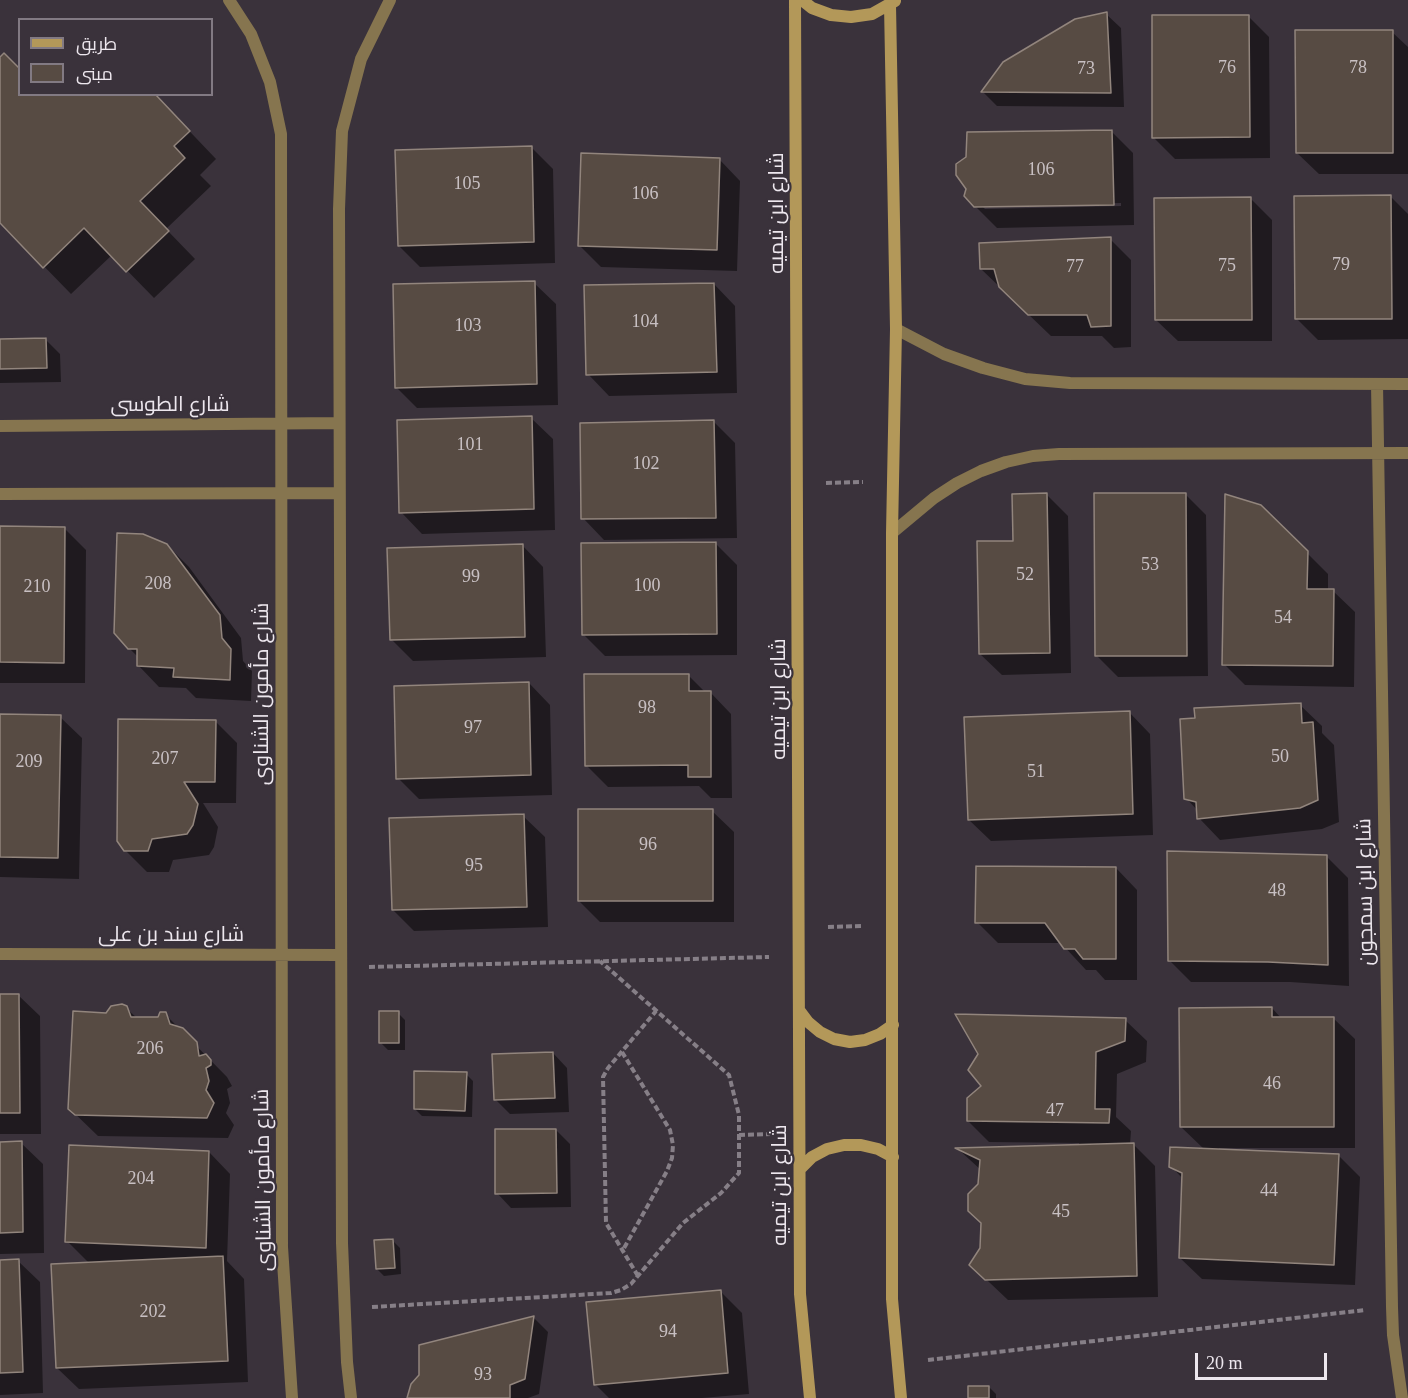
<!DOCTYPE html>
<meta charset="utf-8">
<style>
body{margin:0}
#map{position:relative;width:1408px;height:1398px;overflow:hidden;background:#3a323b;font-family:"Times New Roman",Cairo,serif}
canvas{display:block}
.legend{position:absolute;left:18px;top:18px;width:195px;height:78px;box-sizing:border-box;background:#3a323b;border:2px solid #827a83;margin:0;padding:8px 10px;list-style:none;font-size:18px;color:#ede7ee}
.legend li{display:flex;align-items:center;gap:12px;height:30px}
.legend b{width:30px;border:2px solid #827a83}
.scale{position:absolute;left:1195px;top:1353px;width:132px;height:27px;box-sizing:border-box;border:3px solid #ede7ee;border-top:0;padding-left:8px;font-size:18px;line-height:21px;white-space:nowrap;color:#ede7ee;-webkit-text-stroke:4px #3a323b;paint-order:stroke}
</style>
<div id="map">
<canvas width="1408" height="1398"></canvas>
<ul class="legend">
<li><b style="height:8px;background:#b39859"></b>طريق</li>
<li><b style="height:16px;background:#574b43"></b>مبنى</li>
</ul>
<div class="scale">20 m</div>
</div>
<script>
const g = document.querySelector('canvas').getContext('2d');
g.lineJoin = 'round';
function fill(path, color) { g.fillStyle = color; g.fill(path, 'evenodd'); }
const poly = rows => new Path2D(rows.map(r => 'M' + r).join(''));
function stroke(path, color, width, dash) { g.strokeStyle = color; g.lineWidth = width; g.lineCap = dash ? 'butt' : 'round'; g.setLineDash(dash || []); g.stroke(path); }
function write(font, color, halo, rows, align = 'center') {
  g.font = font + ' "Times New Roman",Cairo,serif'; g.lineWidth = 4.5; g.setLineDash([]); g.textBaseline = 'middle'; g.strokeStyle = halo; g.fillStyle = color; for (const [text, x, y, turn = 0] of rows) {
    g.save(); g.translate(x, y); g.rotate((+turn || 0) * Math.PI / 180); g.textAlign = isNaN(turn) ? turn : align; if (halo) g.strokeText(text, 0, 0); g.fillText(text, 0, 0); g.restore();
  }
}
fill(poly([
 [1106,14,1121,28,1124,107,997,106,983,92],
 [1248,16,1269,37,1270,158,1175,159,1154,138],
 [1392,32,1408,47,1408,174,1319,174,1297,153],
 [0,59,20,94,154,94,216,159,200,175,211,186,166,229,195,259,154,298,112,255,71,294,0,221],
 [1111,131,1133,153,1134,225,997,228,975,206],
 [1121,203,1121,206,985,209,982,206],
 [531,147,553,169,555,263,420,267,399,246],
 [719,159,740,181,737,271,601,267,580,246],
 [1391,197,1408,214,1408,339,1318,340,1297,319],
 [1250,198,1272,220,1272,341,1178,341,1156,320],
 [1110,239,1131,260,1131,347,1114,348,1102,336,1051,336,981,269],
 [534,283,556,304,558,405,417,408,396,387],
 [714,284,735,306,737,393,609,396,588,374],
 [46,340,60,354,61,382,0,383,0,341],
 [531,418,553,439,555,530,422,534,401,512],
 [714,422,735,443,737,538,604,540,583,518],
 [1185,494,1206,515,1208,676,1118,677,1097,656],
 [1047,495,1068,516,1071,673,1002,675,980,654,1014,542],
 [1260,506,1328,574,1328,591,1333,591,1355,612,1354,687,1245,685,1224,664],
 [0,528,65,529,86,550,85,683,0,683],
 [715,543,737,565,737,655,605,656,584,635],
 [167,545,189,567,241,638,243,661,252,671,251,701,196,698,186,688,159,687,138,665,138,657,129,648],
 [522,545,543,567,546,657,413,661,392,640],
 [688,675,705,692,710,692,731,714,732,798,711,798,699,786,608,787,587,766],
 [529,683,550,705,552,795,419,799,398,778],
 [1300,705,1322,726,1322,733,1334,745,1339,822,1322,829,1220,840,1199,818,1198,811,1186,798],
 [1129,712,1150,734,1153,835,991,841,969,820],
 [0,716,60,717,82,738,79,879,0,877],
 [215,721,237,743,236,803,203,803,218,827,214,847,209,855,173,860,169,872,147,872,125,850],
 [712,811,734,832,734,922,600,922,579,901],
 [523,816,545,837,548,927,414,931,393,910],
 [1327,857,1348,878,1349,986,1290,982,1191,982,1169,960],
 [1116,868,1137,890,1137,980,1105,980,1096,970,1086,970,1061,943,998,943,977,922],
 [0,995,18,995,40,1016,41,1134,0,1134],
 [126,1008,137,1018,159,1018,165,1014,227,1077,232,1086,227,1089,230,1103,226,1113,234,1125,228,1138,98,1136,69,1108,107,1014],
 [1272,1008,1281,1018,1333,1018,1355,1039,1355,1148,1219,1148,1219,1151,1339,1156,1360,1177,1355,1285,1202,1279,1180,1258,1183,1179,1171,1166,1205,1150,1181,1127],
 [398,1013,405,1020,405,1050,388,1050,381,1043],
 [1125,1020,1147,1041,1146,1062,1117,1074,1116,1117,1131,1131,1130,1145,1134,1145,1155,1166,1158,1297,1008,1300,971,1265,981,1248,981,1170,958,1149,1079,1146,1079,1143,989,1142,968,1121],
 [553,1053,567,1068,569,1112,510,1114,495,1099],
 [466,1074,473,1081,472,1117,422,1116,415,1109],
 [556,1130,570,1144,571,1207,511,1208,497,1193],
 [0,1143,21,1143,43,1164,44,1253,0,1254],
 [209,1152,230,1174,227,1261,244,1279,248,1382,79,1389,57,1368,89,1263,67,1241],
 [393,1241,400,1248,401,1274,384,1276,377,1269],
 [0,1261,18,1261,40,1282,43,1393,0,1395],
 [720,1291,742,1313,749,1394,702,1398,609,1398,595,1384],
 [534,1318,548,1332,539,1394,528,1398,409,1398,420,1375,420,1347],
 [989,1387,996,1394,996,1398,969,1398]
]), '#0007');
const building = poly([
 [1107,12,1111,93,981,92,1003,62,1075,19,1107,12],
 [1152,15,1249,15,1250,137,1152,138,1152,15],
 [1295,30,1393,30,1393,153,1296,153,1295,30],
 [4,53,20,69,20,94,155,94,190,131,174,146,185,158,140,201,169,231,126,272,84,228,43,268,0,223,0,57,4,53],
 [1112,130,1114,205,974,207,964,196,966,189,956,175,956,164,966,157,967,132,1112,130],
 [532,146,534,242,398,246,395,150,532,146],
 [581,153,720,158,717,250,578,246,581,153],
 [1391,195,1392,319,1295,319,1294,196,1391,195],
 [1251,197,1252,320,1155,320,1154,198,1251,197],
 [1111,237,1111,326,1091,327,1087,315,1028,315,999,287,994,269,980,269,979,243,1111,237],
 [535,281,537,384,395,388,393,284,535,281],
 [714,283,717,372,586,375,584,285,714,283],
 [46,338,47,368,0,369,0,339,46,338],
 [532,416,534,509,399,513,397,420,532,416],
 [714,420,716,518,581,519,580,423,714,420],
 [1047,493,1050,653,979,654,977,541,1013,541,1012,494,1047,493],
 [1094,493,1186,493,1187,656,1095,656,1094,493],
 [1225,494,1261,505,1308,551,1307,589,1334,589,1333,666,1222,665,1225,494],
 [0,526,65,527,64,663,0,662,0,526],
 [117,533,143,534,167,544,220,615,222,638,231,649,230,680,173,677,174,668,137,666,137,649,128,649,114,633,117,533],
 [716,542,717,634,582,635,581,543,716,542],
 [523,544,525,637,390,640,387,548,523,544],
 [584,674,689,674,689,691,711,691,711,777,688,777,688,765,585,766,584,674],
 [529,682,531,775,396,779,394,686,529,682],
 [1301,703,1302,723,1313,722,1318,800,1300,808,1197,819,1196,802,1184,799,1180,719,1195,718,1194,708,1301,703],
 [1130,711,1133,814,968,820,964,717,1130,711],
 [0,714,61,715,58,858,0,857,0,714],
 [118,719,216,720,215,782,184,782,198,804,193,825,187,834,152,839,148,851,124,851,117,841,118,719],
 [578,809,713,809,713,901,578,901,578,809],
 [524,814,527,907,392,910,389,818,524,814],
 [1167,851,1327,855,1328,965,1268,962,1168,961,1167,851],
 [976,866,1116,867,1116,959,1083,959,1075,949,1064,949,1045,923,975,923,976,866],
 [0,994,19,994,20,1113,0,1113,0,994],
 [122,1004,127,1006,131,1017,158,1017,160,1012,166,1012,170,1024,183,1028,197,1042,199,1056,206,1054,211,1060,211,1065,206,1068,209,1081,206,1090,214,1103,207,1118,75,1115,68,1109,73,1011,106,1013,111,1006,122,1004],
 [1272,1007,1272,1017,1334,1017,1334,1127,1180,1127,1179,1008,1272,1007],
 [379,1011,399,1011,399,1043,379,1043,379,1011],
 [955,1014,1126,1018,1125,1041,1096,1052,1095,1109,1110,1109,1109,1123,967,1121,967,1098,981,1086,968,1070,978,1054,955,1014],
 [553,1052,555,1098,494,1100,492,1054,553,1052],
 [414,1071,467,1072,465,1111,414,1109,414,1071],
 [495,1129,556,1129,557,1193,495,1194,495,1129],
 [22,1141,23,1232,0,1233,0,1142,22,1141],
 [1134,1143,1137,1276,985,1280,969,1265,980,1248,981,1223,968,1211,968,1194,978,1184,980,1160,955,1148,1134,1143],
 [69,1145,209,1151,206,1248,65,1242,69,1145],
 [1170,1147,1339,1154,1334,1265,1179,1258,1182,1173,1169,1167,1170,1147],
 [393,1239,395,1268,376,1269,374,1240,393,1239],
 [223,1256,228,1361,56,1368,51,1264,223,1256],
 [19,1259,23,1372,0,1373,0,1260,19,1259],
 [721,1290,728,1373,594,1385,586,1302,721,1290],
 [534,1316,525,1379,510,1385,510,1398,407,1398,411,1384,419,1375,419,1345,534,1316],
 [968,1386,989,1386,989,1398,968,1398,968,1386]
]);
fill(building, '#574b43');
stroke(building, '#92857d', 1.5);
stroke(poly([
 [826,483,863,482],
 [828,927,862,926],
 [369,967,769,957],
 [622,1052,670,1130,673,1145,672,1158,667,1171,623,1250],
 [739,1135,771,1134],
 [638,1276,606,1223,603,1077,608,1068,656,1011],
 [372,1307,611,1293,621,1290,631,1284,683,1223,721,1193,739,1173,739,1115,729,1075,600,961],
 [928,1360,1365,1310]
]), '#867f87', 4, [6, 3]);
stroke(poly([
 [229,0,251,34,270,82,281,134,282,1247,292,1398],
 [896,329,944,354,983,368,1025,379,1070,383,1408,384],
 [1377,384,1392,1307,1393,1335,1402,1398],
 [0,426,339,423],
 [0,494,339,493],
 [892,533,934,498,957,483,981,471,1006,462,1033,456,1059,454,1408,453],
 [0,954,341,955],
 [351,1398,347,1362,342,1243,339,209,342,131,361,59,390,0]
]), '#86754f', 12);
stroke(poly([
 [795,0,800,1294,810,1398],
 [802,0,812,8,831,15,851,17,872,14,895,1],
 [890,5,896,329,892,533,892,1299,901,1398],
 [799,1010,808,1022,820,1032,834,1039,850,1042,865,1040,880,1034,893,1025],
 [800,1169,812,1157,827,1149,844,1145,861,1145,878,1149,893,1157]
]), '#b39859', 12);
write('18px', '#c8c0c3', null, [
 ["76",1227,68],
 ["78",1358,68],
 ["73",1086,69],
 ["106",1041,170],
 ["105",467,184],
 ["106",645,194],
 ["79",1341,265],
 ["75",1227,266],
 ["77",1075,267],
 ["104",645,322],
 ["103",468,326],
 ["101",470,445],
 ["102",646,464],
 ["53",1150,565],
 ["52",1025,575],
 ["99",471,577],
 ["208",158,584],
 ["100",647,586],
 ["210",37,587],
 ["54",1283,618],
 ["98",647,708],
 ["97",473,728],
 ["50",1280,757],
 ["207",165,759],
 ["209",29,762],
 ["51",1036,772],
 ["96",648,845],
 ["95",474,866],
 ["48",1277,891],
 ["206",150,1049],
 ["46",1272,1084],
 ["47",1055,1111],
 ["204",141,1179],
 ["44",1269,1191],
 ["45",1061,1212],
 ["202",153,1312],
 ["94",668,1332],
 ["93",483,1375]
]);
write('21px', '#ede7ee', '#3a323b', [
 ["شارع ابن تيميه",777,213,-90],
 ["شارع الطوسى",170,405],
 ["شارع مأمون الشناوى",262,694,-90],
 ["شارع ابن تيميه",779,699,-90],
 ["شارع ابن سمجون",1366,892,-91],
 ["شارع سند بن على",171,935],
 ["شارع مأمون الشناوى",264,1180,-91],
 ["شارع ابن تيميه",780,1185,-90]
]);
</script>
